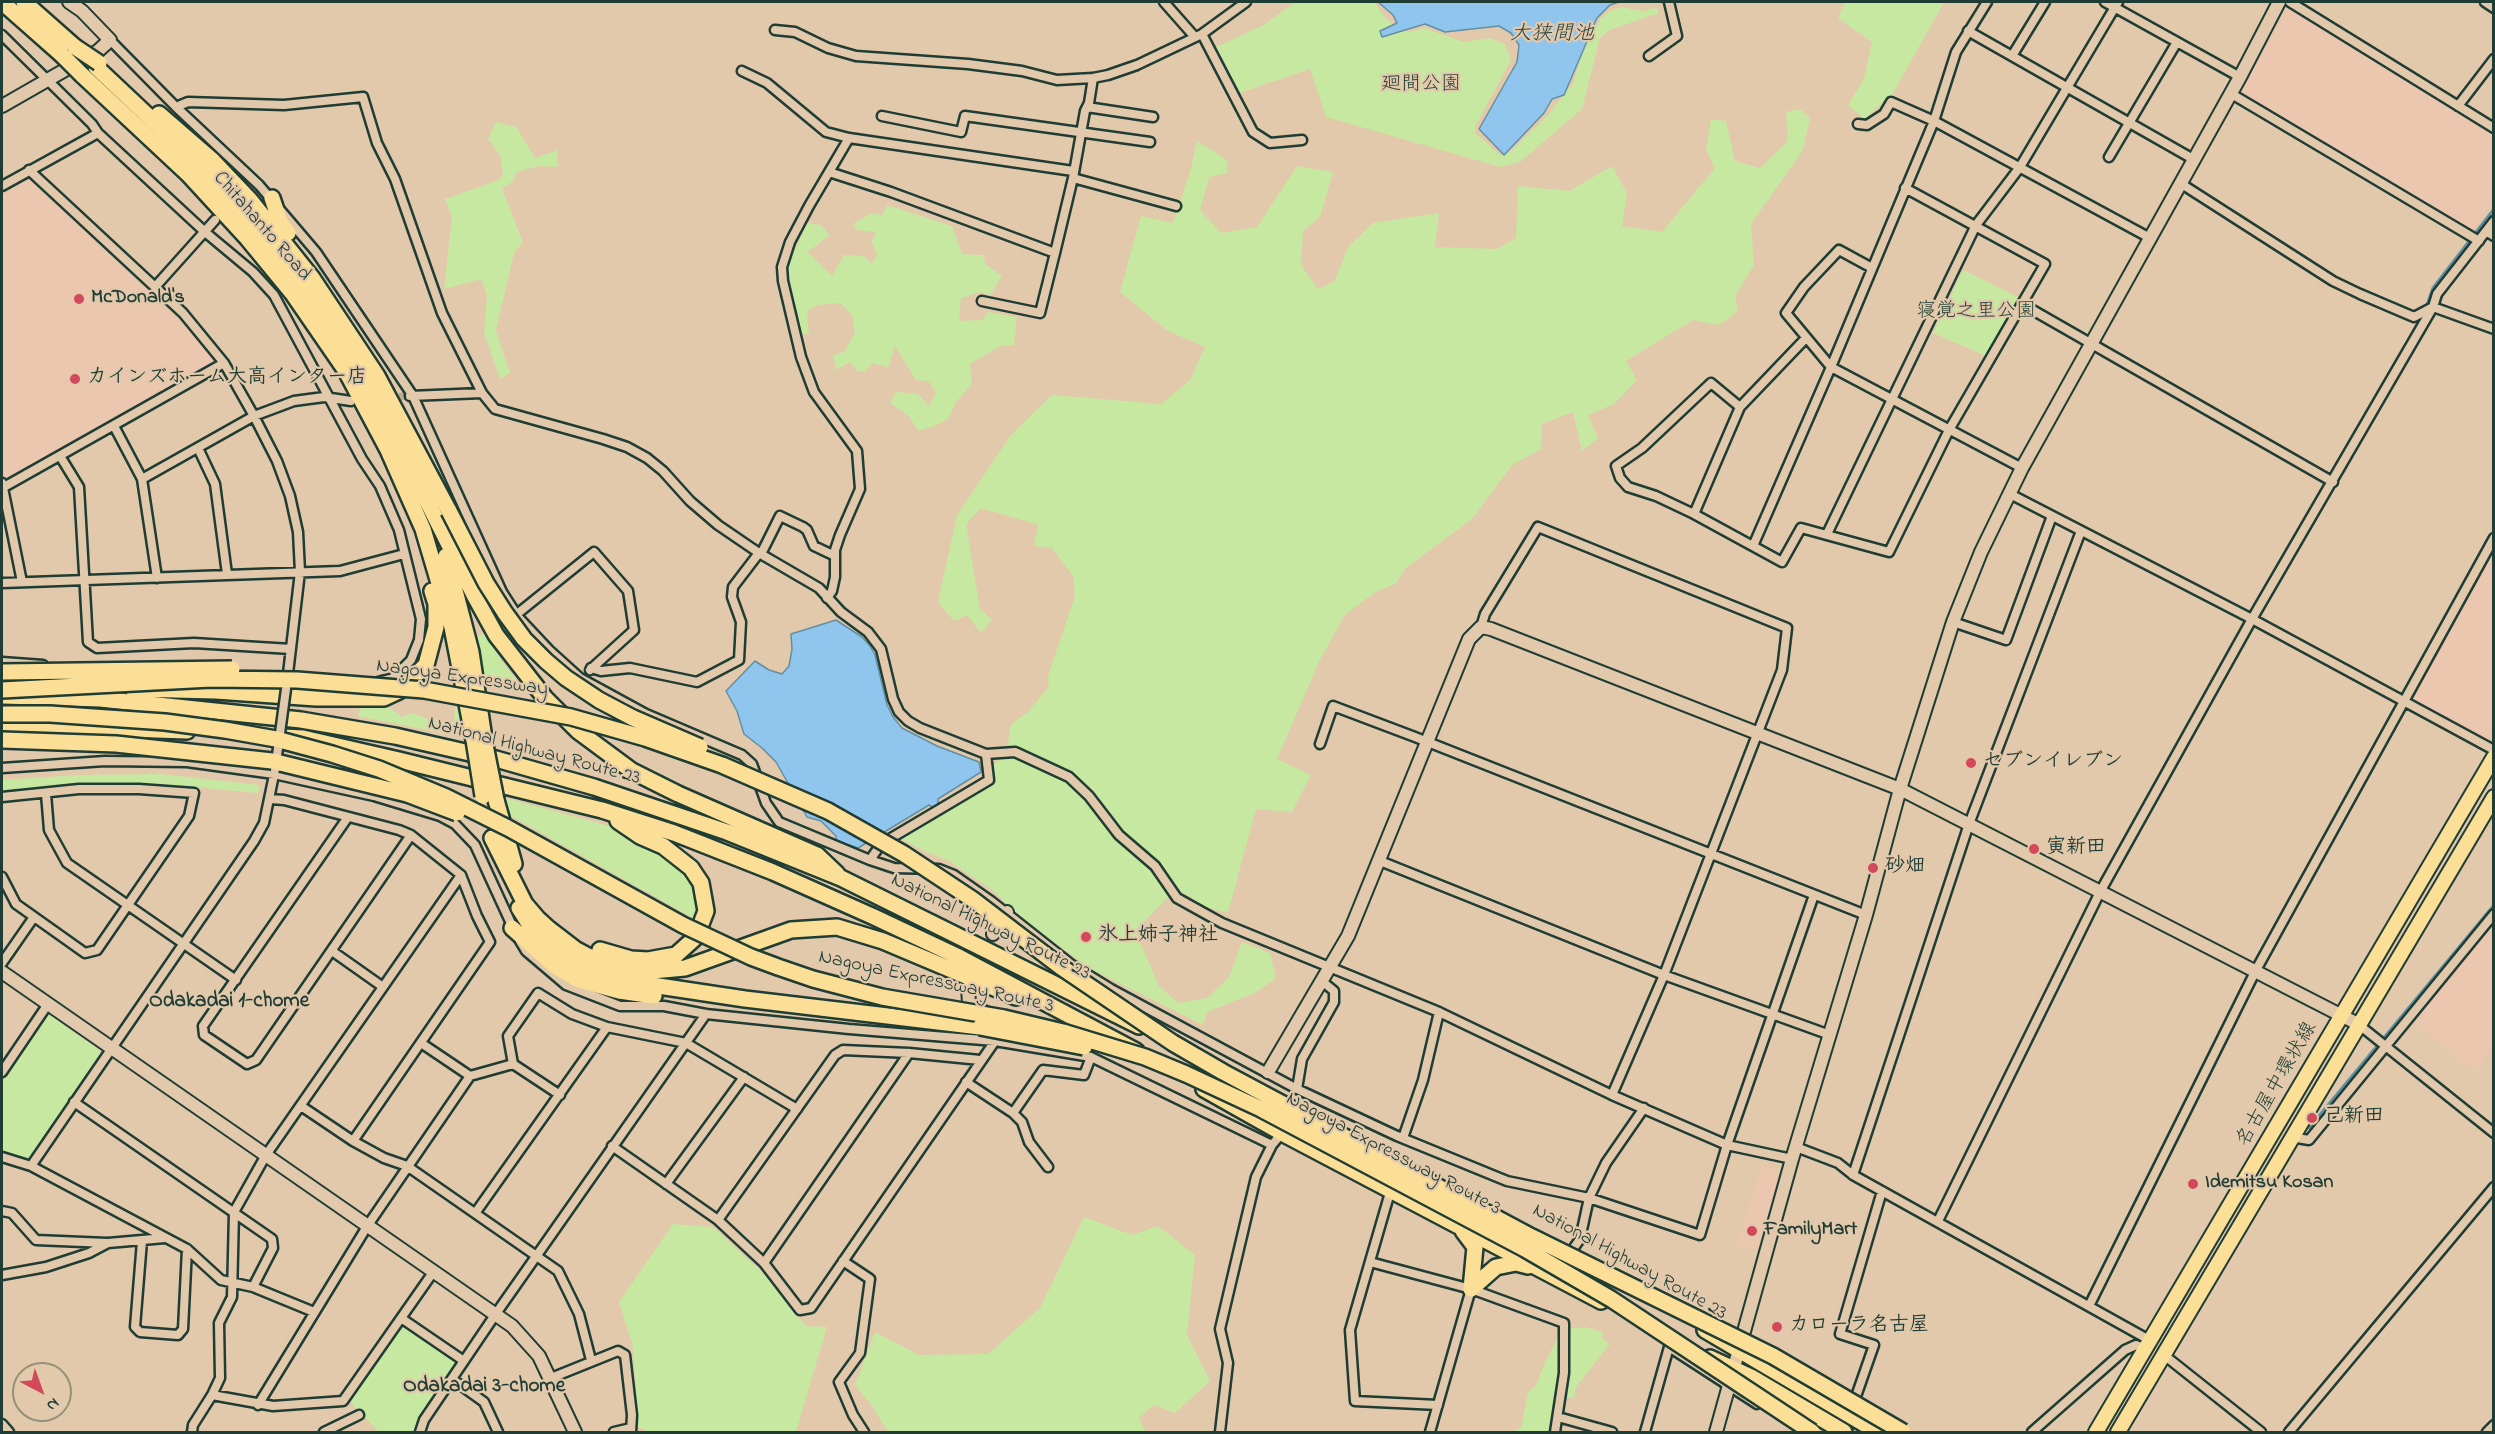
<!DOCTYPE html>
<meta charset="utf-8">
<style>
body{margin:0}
#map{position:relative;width:2495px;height:1434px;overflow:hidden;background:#e3c9ab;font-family:"Indie Flower",sans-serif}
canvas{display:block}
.frame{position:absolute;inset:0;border:3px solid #1f3d34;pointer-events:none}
.north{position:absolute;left:12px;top:1362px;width:60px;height:60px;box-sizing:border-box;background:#e3c9ab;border:2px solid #95917b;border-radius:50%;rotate:139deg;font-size:16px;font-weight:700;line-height:24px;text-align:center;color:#1f3d34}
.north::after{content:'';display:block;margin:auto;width:21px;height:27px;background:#d1495b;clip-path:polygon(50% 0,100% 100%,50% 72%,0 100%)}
</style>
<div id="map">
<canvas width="2495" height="1434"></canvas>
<div class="frame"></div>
<div class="north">N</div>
</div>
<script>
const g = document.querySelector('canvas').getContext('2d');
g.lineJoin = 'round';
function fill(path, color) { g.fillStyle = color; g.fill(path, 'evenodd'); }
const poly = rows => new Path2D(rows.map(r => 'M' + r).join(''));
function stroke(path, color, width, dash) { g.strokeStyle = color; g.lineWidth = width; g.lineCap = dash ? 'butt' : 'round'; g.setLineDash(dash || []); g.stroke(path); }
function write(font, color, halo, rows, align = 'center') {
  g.font = font + ' "Indie Flower","Klee One",sans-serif'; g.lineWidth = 4.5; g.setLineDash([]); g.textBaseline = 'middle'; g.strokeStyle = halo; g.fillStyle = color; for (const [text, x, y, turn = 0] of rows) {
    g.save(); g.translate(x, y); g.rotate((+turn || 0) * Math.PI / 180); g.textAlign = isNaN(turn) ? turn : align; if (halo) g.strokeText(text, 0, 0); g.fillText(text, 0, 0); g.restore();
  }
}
fill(poly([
 [2289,9,2493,136,2493,202,2471,231,2239,92],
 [25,182,32,183,213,353,214,358,212,363,7,479,2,475,2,196],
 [2493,542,2493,730,2488,740,2408,701],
 [2491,928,2493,930,2493,1047,2474,1071,2410,1019],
 [1762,1165,1776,1170,1780,1176,1756,1249,1738,1244]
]), '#ebc7b0');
fill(poly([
 [1296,2,1374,2,1387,20,1409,32,1424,28,1464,42,1489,38,1505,44,1511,60,1476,125,1475,133,1500,155,1510,152,1546,117,1573,84,1582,51,1601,18,1610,11,1620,7,1643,11,1657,8,1659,13,1610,30,1600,38,1582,109,1520,162,1500,167,1326,117,1310,69,1236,94,1209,50,1262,26],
 [1845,2,1944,2,1892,95,1864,119,1848,105,1864,79,1872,42,1838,18],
 [1800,109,1810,118,1803,150,1751,224,1754,265,1735,296,1738,311,1719,325,1693,320,1626,361,1637,380,1614,404,1588,415,1598,438,1582,451,1573,412,1542,424,1541,449,1512,465,1473,518,1406,568,1395,584,1374,593,1344,616,1320,660,1277,759,1311,775,1292,812,1256,809,1228,913,1206,907,1177,889,1135,930,1159,986,1178,1003,1207,998,1229,977,1242,942,1270,953,1276,978,1255,993,1207,1012,1203,1025,1091,969,1030,925,991,889,949,861,924,851,902,839,992,784,989,766,1006,757,1011,724,1028,712,1049,686,1048,676,1075,596,1073,576,1052,548,1034,546,1038,525,981,508,966,524,980,609,992,620,981,633,967,615,954,621,938,602,957,515,1011,435,1052,395,1161,404,1190,380,1205,347,1168,331,1120,292,1141,216,1173,223,1190,172,1197,141,1227,160,1227,173,1209,177,1200,210,1221,233,1257,227,1297,166,1333,172,1320,217,1303,231,1301,265,1318,289,1335,281,1348,247,1373,223,1439,213,1435,247,1497,249,1516,238,1518,186,1569,191,1612,166,1627,193,1622,226,1662,232,1715,168,1706,150,1711,119,1726,121,1735,161,1760,168,1788,141,1786,112],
 [496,122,516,127,535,158,557,150,558,167,538,166,515,173,514,181,502,188,523,243,514,253,496,330,510,373,500,379,484,333,487,295,481,279,444,289,452,217,445,199,499,180,503,173,500,155,488,139],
 [887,205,952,226,962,254,984,255,985,264,1002,276,990,295,979,292,961,298,959,321,982,320,988,312,1017,317,1014,345,1001,346,970,364,972,384,956,402,948,419,937,425,918,431,909,416,890,403,896,392,918,394,929,406,936,392,928,381,916,380,895,346,888,368,873,363,865,372,857,371,850,362,836,370,833,355,844,352,855,332,852,315,841,303,818,305,807,311,809,333,800,335,787,267,807,223,821,225,830,235,808,252,832,276,844,255,864,256,871,263,877,256,872,241,876,232,856,230,854,223,872,213,883,215],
 [1963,270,2018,297,1986,356,1933,333],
 [487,631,501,660,517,681,511,690,486,684,477,638],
 [387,706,402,717,412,713,447,726,454,721,455,708,458,706,463,737,357,716,361,708],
 [159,774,260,785,258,793,162,784,96,783,2,792,2,780,79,775],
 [505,798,613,827,675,861,691,881,698,904,693,918,506,813],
 [50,1015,99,1050,100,1054,29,1158,25,1160,2,1152,2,1080,46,1016],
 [1084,1217,1132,1235,1158,1226,1195,1255,1187,1335,1210,1381,1175,1413,1154,1405,1139,1418,1146,1432,888,1432,872,1406,855,1385,875,1332,919,1355,988,1354,1040,1308],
 [673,1224,713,1227,763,1273,806,1326,827,1327,796,1432,650,1432,638,1427,633,1347,619,1302],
 [402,1326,406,1326,456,1359,457,1363,421,1415,415,1432,379,1432,351,1403,352,1399],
 [1586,1327,1604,1333,1601,1338,1610,1344,1576,1387,1574,1398,1564,1397,1568,1366,1567,1329],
 [1561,1332,1561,1373,1551,1432,1515,1432,1516,1430,1521,1428,1528,1392,1536,1386,1545,1362]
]), '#c6e8a1');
const water = poly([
 [1378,2,1619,2,1610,5,1597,18,1564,95,1552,99,1544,113,1504,155,1479,129,1517,62,1519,45,1511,33,1499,26,1445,32,1425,24,1382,37,1380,31,1397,23,1393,15,1378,2],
 [836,620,862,637,870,646,875,655,887,705,893,717,902,728,937,746,979,762,981,772,938,799,938,807,934,808,929,805,858,848,836,841,836,836,821,821,807,817,776,762,762,748,744,734,737,711,726,691,755,661,769,670,782,674,789,666,792,649,791,634,836,620]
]);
fill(water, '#90c5ed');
stroke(water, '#638fa3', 1.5);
stroke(poly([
 [2425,310,2433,288,2494,209],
 [2309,1128,2494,905]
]), '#638fa3', 3);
stroke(poly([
 [387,398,407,396]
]), '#bcad93', 8, [8, 4]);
stroke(poly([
 [975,974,993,934]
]), '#bcad93', 12, [12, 6]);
const street = poly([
 [1164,2,1194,36],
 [2105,2,2240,77],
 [2290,2,2494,128],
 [2485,2,2494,8],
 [775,30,795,32,828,48,856,56,968,64,1022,71,1057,80,1093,78,1108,75,1137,65,1202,34,1246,2],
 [1968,31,2193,159],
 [1202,34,1253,132,1270,143,1302,140],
 [2,35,92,124,98,133,205,232,253,272,274,295,362,459,380,486,399,530,421,619,419,640,411,660,393,678,378,682],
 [110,40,176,107,259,185,316,252,413,396,502,592,518,617,549,650,580,678,646,714,742,755,752,764,766,803,779,822,870,860,881,844,989,780,986,754],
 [1649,56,1677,36,1669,2],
 [2012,56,2045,2],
 [742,71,767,83,826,132,849,138],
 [2230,93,2479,241],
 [2458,106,2494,59],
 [176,107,188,102,284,105,363,97,377,143,395,179,442,313,482,393,495,409,603,439,627,447,647,458,663,471,690,501,718,525,759,553,819,588,841,612,868,632,881,649,893,699,899,712,908,721,920,728,986,754,1015,752,1069,777,1089,796,1119,835,1155,866,1177,898,1222,923,1439,1012,1612,1095,1727,1145,1792,1159],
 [1087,107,1153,117],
 [882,116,961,132,965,116,1150,142],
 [1858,124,1867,125,1884,114,1891,102,1934,121,2150,238],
 [2109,157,2177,42],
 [29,170,183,313,224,363,254,416,277,461,290,496,298,532,300,572,287,682],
 [829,172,891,192,1055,253,1073,178,1085,111,1089,103,1093,78],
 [1073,178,1176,206],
 [2180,183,2333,281,2360,294,2414,317,2433,307,2494,329],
 [2,186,98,133],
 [2486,231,2494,236],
 [1872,268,1839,250,1804,287,1786,313,1831,367,2022,468],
 [155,287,215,220],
 [982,301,1040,313,1055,253],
 [2022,304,2333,482],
 [1806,338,1740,407,1711,383,1642,448,1616,466,1620,478,1628,487,1656,496,1694,514,1782,562,1801,528,1889,552,1949,430,2045,264,1905,188],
 [410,396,482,393],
 [114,426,142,479,157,578],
 [198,448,215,484,227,574],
 [60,456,79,487,88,642,97,648,194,643,291,649],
 [142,479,254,416,294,401,324,397,351,401],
 [2,483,22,582],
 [4,487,224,363],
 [2010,494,2252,619,2494,750],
 [1694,514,1740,407],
 [1827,534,1976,225,2020,167,2118,2],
 [1753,546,1831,367,1934,121,1956,52,1987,2],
 [761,554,780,516,803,527,807,530,814,546,835,556],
 [2,583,340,571,404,554],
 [827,598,832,591,835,577,835,550,840,535,860,489,857,451,814,392,801,357,783,281,782,267,790,242,809,206,849,138,1073,171],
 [517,614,594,552,628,591,634,630,590,670],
 [1953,622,2006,640,2052,516],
 [1481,627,1485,614,1538,527,1787,628,1782,670,1664,975,1612,1095],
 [2,662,43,665],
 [591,668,601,671,630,668,697,682,739,660,741,622,732,597,733,587,759,553],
 [1320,744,1333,706,1415,737,1866,915],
 [2,768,105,761,187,762,274,774,374,796,440,816,455,824,475,845,514,930],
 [46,794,49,830,67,863,236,980],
 [2,797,79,789,139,789,194,793,189,816,97,950,85,953,16,904,2,877],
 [270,799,284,800,399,830,411,835,461,875,477,916,490,942,353,1141],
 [348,817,203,1026,204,1035,247,1064,256,1060,411,835],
 [870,860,894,868,939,869,954,875,991,901,1072,965,1111,989,1297,1089,1397,1136,1507,1181,1589,1198,1700,1235,1727,1145,1814,895],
 [1380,861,1664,975,1830,1035],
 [520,941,526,951,566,985,620,1006,664,1006,706,1014,849,1029,995,1041,1091,1057,1272,1145],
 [332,951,383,987],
 [2,963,34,917],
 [2358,1024,2494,1133],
 [421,1043,470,1076],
 [2,1072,48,1004],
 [966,1082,1013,1113,1022,1122,1029,1142,1048,1167],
 [1297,1089,1302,1059,1334,1002,1334,991,1323,982],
 [560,1095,513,1064,508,1036,538,993,572,1014,607,1027,686,1043,797,1109],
 [74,1102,272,1239,273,1248,253,1287],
 [301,1106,353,1141,384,1158,407,1166,558,1271,579,1314,591,1360],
 [1013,1113,1043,1070,1084,1075,1091,1057],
 [2291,1137,2309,1140,2494,914],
 [1403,1138,1423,1080,1439,1012],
 [612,1146,718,1220,764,1263,800,1310,811,1308,995,1041],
 [1796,1147,1838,1163,1853,1175,2151,1341],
 [2,1157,31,1166,187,1249,221,1280,253,1287,314,1312],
 [31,1166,254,841,264,823,275,770],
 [1853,1175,1969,824,2081,531],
 [666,1184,744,1077],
 [1391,1189,1350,1330,1355,1401,1438,1405],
 [2,1211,12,1213,36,1240,107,1243],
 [476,1212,607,1027],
 [718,1220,835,1055,843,1050,909,1053,980,1060],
 [1938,1221,2100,892,2252,619,2433,307,2437,294,2494,221],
 [142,1241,135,1327,140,1332,178,1335,183,1329,187,1249],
 [1571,1252,1580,1239,1589,1198,1606,1163,1644,1108],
 [843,1261,870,1279,860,1353,839,1382,853,1415,864,1432],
 [1370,1262,1471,1289,1564,1323,1564,1373,1555,1432],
 [764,1263,909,1053],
 [2,1275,46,1267,89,1253,108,1243,165,1238],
 [2089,1306,2256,970,2494,538],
 [401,1318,464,1361],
 [2164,1355,2261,1432],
 [551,1378,618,1351,625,1355,632,1415,631,1432],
 [452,1379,484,1402,498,1432],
 [212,1395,273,1406,343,1401,434,1271],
 [258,1405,368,1225,470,1076,513,1064],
 [1853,1405,1874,1345,1840,1334,1882,1191],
 [1558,1417,1612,1432],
 [2,1424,9,1432],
 [192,1432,193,1425,212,1395,220,1378,219,1323,232,1297,234,1212,266,1155,461,875],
 [324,1432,359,1415],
 [420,1432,424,1420,495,1315,706,1014],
 [614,1432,631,1428],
 [1220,1432,1228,1363,1220,1329,1256,1177,1272,1145,1282,1133],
 [1430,1432,1471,1289],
 [1645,1432,1669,1347,1757,1404],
 [2032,1432,2125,1350,2136,1345,2146,1349],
 [2289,1432,2494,1187],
 [2487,1432,2494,1425]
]);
const secondary = poly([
 [2,106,98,51,110,40,82,11,69,2],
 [993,934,1007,912],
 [2,972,512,1326,539,1356,575,1432],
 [968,988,969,1003,986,1013],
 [1268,1072,1348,936,1469,639,1481,627,1491,629,1900,789,2358,1024],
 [1716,1432,1792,1159,1866,915,1900,789,1953,622,1981,552,2022,468,2240,77,2279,2]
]);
const primary = poly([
 [2096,1432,2494,757],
 [2118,1432,2494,797]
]);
const highway = poly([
 [2,2,62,55],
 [24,2,75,47],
 [96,67,164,131,230,198,300,281,366,379,474,595,496,635,545,698,578,731,632,771,678,794,817,855,837,874],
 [82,75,188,174,247,238,293,294,346,371,388,450,423,529,452,627,474,740],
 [159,114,212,160,250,200,312,278,377,376,449,511],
 [272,198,280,222,288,233],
 [446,556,471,652,485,745],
 [133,689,216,691,316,698,384,698,399,691,426,665,436,627,436,604,432,591],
 [3,696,100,699,301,720,395,736,496,759,594,787,727,832,841,878,1139,1026],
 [2,725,187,731],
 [283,737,303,738,399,760,602,810,674,833,773,872,872,916,959,957,1136,1051],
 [496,800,514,864],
 [492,838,525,904,537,918,549,929,575,949,588,956,618,967,652,971,685,968,791,930,837,927,883,941,1016,997],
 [519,908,531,927,564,959,583,969,612,979,745,999,980,1027],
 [512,928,556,967,579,980,619,991,654,996],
 [600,950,631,959,648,960,676,955,696,937,706,911,701,883,691,868,663,846,640,836,618,821],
 [1204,1089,1282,1133,1601,1301],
 [1463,1231,1475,1247,1471,1289],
 [1471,1289,1496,1267,1516,1263,1528,1266],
 [1705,1330,1878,1432],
 [1710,1358,1751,1377,1844,1432]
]);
stroke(street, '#1f3d34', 13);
stroke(secondary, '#1f3d34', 16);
stroke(primary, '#1f3d34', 18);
stroke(highway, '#1f3d34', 20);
stroke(street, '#e3c9ab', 8);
stroke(secondary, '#e3c9ab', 12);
stroke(primary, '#fbdf96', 14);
stroke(highway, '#fbdf96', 15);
const streetBridge = poly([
 [275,770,286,689]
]);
const highwayBridge = poly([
 [75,47,99,63],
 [62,55,82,75],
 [449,511,486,583,505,613,524,639,546,661,566,678,599,700,633,718,700,747],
 [2,672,232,669],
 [2,690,211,679,297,680,424,690,571,717,645,738,722,765,828,811,904,854,972,899,1061,967,1173,1043,1223,1072,1532,1237,1773,1356,1903,1432],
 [2,714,50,714,165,722,225,730,276,739,332,754,379,769,446,797,508,828,683,925,751,957,778,967,813,979,882,997,1004,1018,1063,1032,1145,1057,1186,1074,1261,1109,1525,1249,1611,1299,1812,1432],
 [2,740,116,744,272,761,407,794,457,813],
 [474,740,483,796],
 [485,745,496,800],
 [980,1027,1084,1047]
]);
stroke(streetBridge, '#1f3d34', 13, []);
stroke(highwayBridge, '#1f3d34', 20, []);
stroke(streetBridge, '#e3c9ab', 8);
stroke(highwayBridge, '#fbdf96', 15);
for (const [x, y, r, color] of [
 [79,299,6,"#d1495b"],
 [75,379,6,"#d1495b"],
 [1971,763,6,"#d1495b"],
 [2034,849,6,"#d1495b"],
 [1873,868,6,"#d1495b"],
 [1086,937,6,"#d1495b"],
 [2312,1118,6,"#d1495b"],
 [2193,1184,6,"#d1495b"],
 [1752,1231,6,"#d1495b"],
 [1777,1327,6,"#d1495b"]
]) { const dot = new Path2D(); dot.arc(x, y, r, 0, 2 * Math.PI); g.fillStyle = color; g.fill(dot); stroke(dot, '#e3c9ab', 2); }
write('20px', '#274639', '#e3c9ab', [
 ["廻間公園",1421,86],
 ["寝覚之里公園",1976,313]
]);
write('20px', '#1f3d34', '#e3c9ab', [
 ["Chitahanto Road",261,227,49],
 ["Nagoya Expressway",462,679,8],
 ["National Highway Route 23",534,752,15],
 ["National Highway Route 23",990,928,26],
 ["Nagoya Expressway Route 3",936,983,12],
 ["名古屋中環状線",2278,1085,-60],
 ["Nagoya Expressway Route 3",1393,1155,28],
 ["National Highway Route 23",1629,1263,29]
]);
write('bold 20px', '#1f3d34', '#e3c9ab', [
 ["McDonald's",91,299],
 ["カインズホーム大高インター店",87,379],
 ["セブンイレブン",1983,763],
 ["寅新田",2046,849],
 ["砂畑",1885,868],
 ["氷上姉子神社",1098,937],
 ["己新田",2324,1118],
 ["Idemitsu Kosan",2205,1184],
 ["FamilyMart",1764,1231],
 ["カローラ名古屋",1789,1327]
], 'left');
write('italic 21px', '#25443d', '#e3c9ab', [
 ["大狭間池",1552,36]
]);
write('bold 21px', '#1f3d34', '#e3c9ab', [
 ["Odakadai 1-chome",229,1003],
 ["Odakadai 3-chome",484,1388]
]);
</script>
